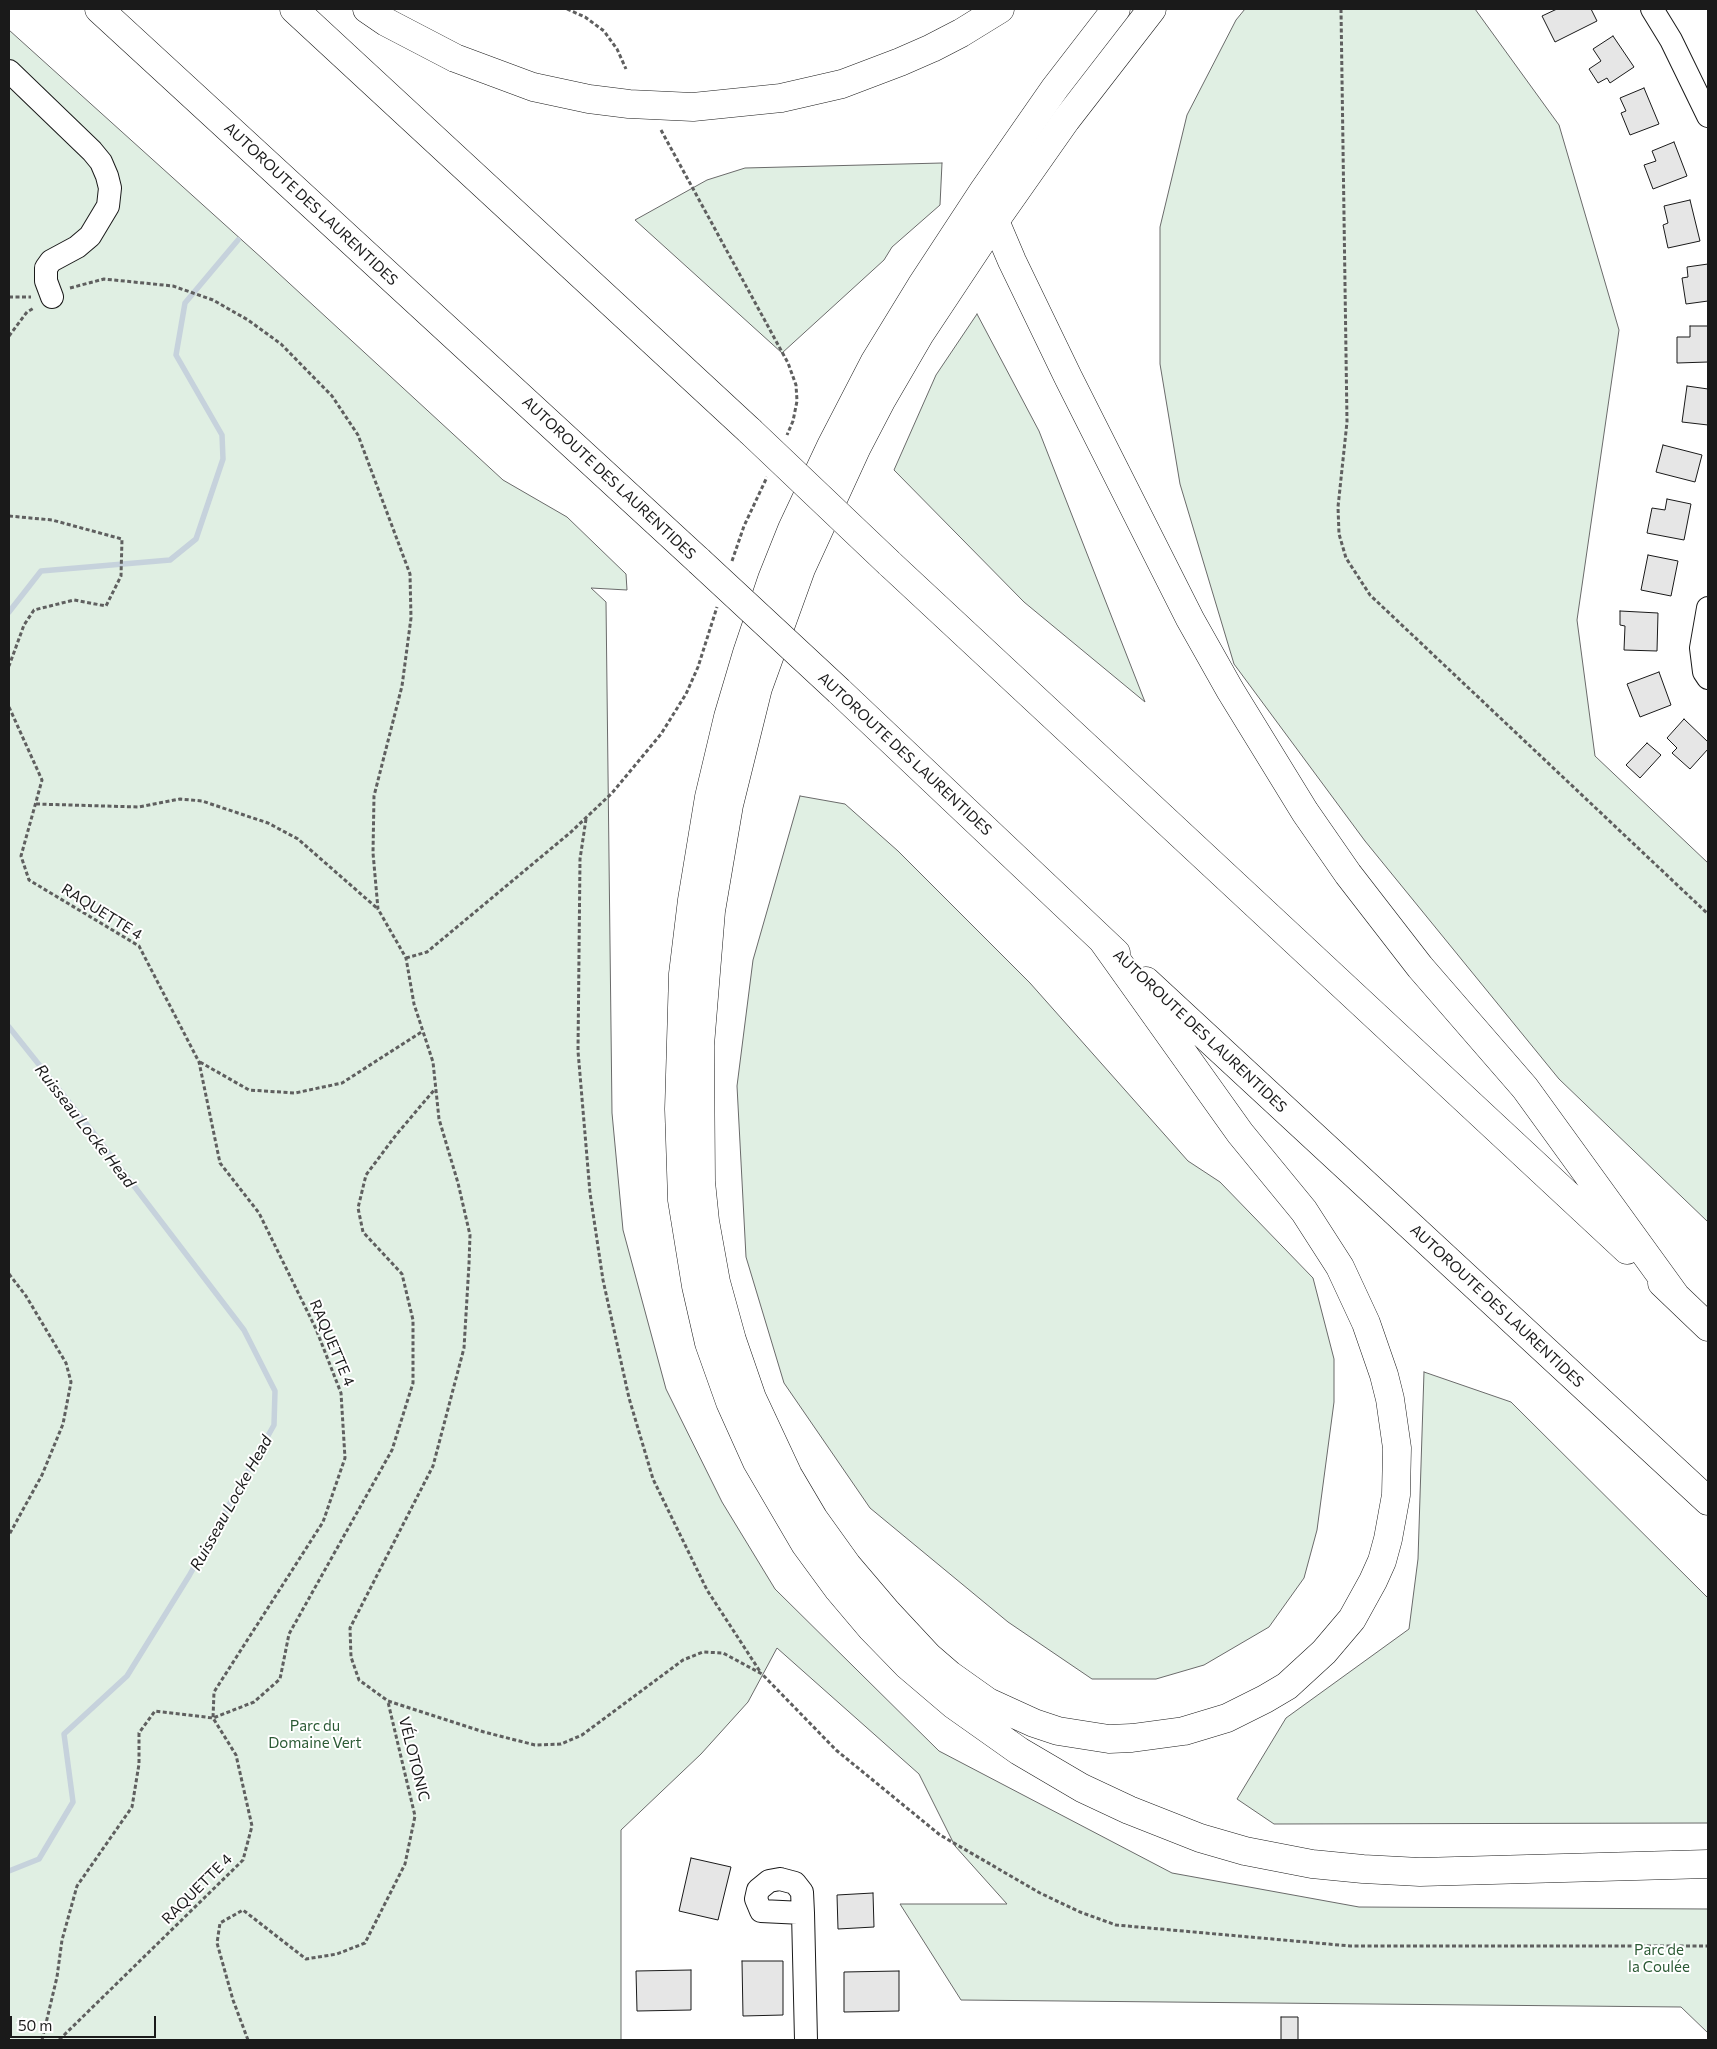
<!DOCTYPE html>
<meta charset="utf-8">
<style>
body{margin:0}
#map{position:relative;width:1717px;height:2049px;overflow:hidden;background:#fff;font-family:Commissioner,sans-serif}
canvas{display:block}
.frame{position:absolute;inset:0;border:10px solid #1a1a1a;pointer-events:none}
.scale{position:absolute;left:10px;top:2016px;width:146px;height:22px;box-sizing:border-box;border:2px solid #1a1a1a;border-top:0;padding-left:6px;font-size:15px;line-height:18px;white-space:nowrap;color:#1a1a1a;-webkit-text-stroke:4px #fff;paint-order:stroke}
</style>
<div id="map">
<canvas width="1717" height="2049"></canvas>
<div class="frame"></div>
<div class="scale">50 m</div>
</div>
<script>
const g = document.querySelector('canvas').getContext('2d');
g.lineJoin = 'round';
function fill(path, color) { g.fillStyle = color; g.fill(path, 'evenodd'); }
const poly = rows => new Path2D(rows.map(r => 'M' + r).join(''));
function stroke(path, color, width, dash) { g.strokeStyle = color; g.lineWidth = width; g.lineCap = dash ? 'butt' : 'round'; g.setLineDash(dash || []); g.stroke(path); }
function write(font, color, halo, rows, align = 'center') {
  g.font = font + ' Commissioner,sans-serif'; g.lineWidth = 4; g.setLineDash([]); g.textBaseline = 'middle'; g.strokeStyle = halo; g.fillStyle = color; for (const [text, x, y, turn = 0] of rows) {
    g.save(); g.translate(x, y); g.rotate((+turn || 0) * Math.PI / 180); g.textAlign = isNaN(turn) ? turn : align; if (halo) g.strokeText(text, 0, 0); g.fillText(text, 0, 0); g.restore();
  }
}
const green = poly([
 [1245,9,1475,9,1559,125,1619,330,1577,620,1595,756,1708,863,1708,1222,1559,1079,1365,841,1234,664,1180,484,1160,364,1160,227,1187,115,1236,20,1245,9],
 [9,30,264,260,503,480,567,517,626,574,627,590,591,588,606,602,612,1113,623,1230,666,1389,722,1502,775,1589,939,1751,1172,1873,1359,1907,1708,1909,1708,2033,1681,2007,961,2000,900,1904,1007,1904,955,1846,919,1774,777,1648,748,1702,701,1754,621,1830,621,2040,9,2040,9,30],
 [942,163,940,205,892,247,884,260,782,353,635,220,707,180,745,168,942,163],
 [977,314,1039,431,1145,702,1024,602,894,470,936,375,977,314],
 [800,796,845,804,898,851,1030,983,1188,1161,1220,1182,1313,1278,1334,1359,1334,1402,1317,1530,1304,1578,1269,1627,1204,1665,1156,1679,1092,1679,1008,1622,870,1508,784,1383,746,1257,737,1086,753,960,800,796],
 [1424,1372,1511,1402,1708,1598,1708,1823,1274,1824,1237,1799,1286,1718,1409,1629,1418,1559,1424,1372]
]);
fill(green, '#e0efe3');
stroke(green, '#6a6a6a', 1);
stroke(poly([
 [9,612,41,571,170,560,196,539,223,459,222,435,176,355,185,303,238,240],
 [9,1027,92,1131,244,1330,275,1391,274,1425,189,1576,127,1676,64,1734,73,1802,39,1859,9,1871]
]), '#c6d2dc', 5.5);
const building = poly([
 [1557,9,1591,9,1597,21,1555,42,1542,16,1557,9],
 [1613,36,1634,67,1610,83,1607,78,1598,83,1589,69,1601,61,1593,49,1613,36],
 [1644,88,1659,124,1630,135,1621,113,1626,111,1620,98,1644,88],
 [1674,142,1687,176,1653,189,1644,165,1656,161,1652,151,1674,142],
 [1690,200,1700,241,1668,248,1663,225,1668,223,1664,206,1690,200],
 [1708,264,1708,301,1686,304,1682,278,1688,277,1687,267,1708,264],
 [1690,326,1708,326,1708,362,1677,363,1677,337,1690,337,1690,326],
 [1687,386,1708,389,1708,425,1682,422,1687,386],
 [1663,445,1702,455,1695,482,1656,472,1663,445],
 [1667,499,1691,504,1684,540,1647,533,1652,508,1665,510,1667,499],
 [1648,555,1678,561,1671,596,1641,590,1648,555],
 [1620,611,1658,613,1657,651,1624,650,1625,626,1620,625,1620,611],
 [1659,672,1671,705,1640,717,1627,684,1659,672],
 [1684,719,1708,742,1708,749,1690,769,1672,753,1677,748,1667,738,1684,719],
 [1647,743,1661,755,1640,778,1626,765,1647,743],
 [691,1858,731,1867,718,1920,679,1911,691,1858],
 [873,1893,874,1927,838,1929,837,1895,873,1893],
 [742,1961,783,1961,783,2015,743,2016,742,1961],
 [691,1970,691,2010,637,2011,636,1971,691,1970],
 [899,1971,899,2011,844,2012,844,1972,899,1971],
 [1281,2017,1298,2017,1298,2040,1281,2040,1281,2017]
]);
fill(building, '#e6e6e6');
stroke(building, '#1a1a1a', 1);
const minor = poly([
 [1652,9,1671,40,1708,116],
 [9,71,92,151,101,162,107,176,110,188,108,206,90,236,77,247,51,261,46,268,46,281,52,297],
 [1708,608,1701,648,1704,672,1708,678],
 [780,1879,795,1883,802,1892,803,1913,761,1911,756,1899,758,1890,769,1881,780,1879],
 [803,1913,806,2040]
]);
const major = poly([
 [995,221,1066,120,1152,9]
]);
const highway = poly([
 [99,9,699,561],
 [294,9,750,431],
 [367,9,386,22,455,58,533,87,589,99,629,104,693,107,781,98,842,84,900,62,932,48,961,33,1000,9],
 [1116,9,1055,88,984,190,921,286,875,361,831,446,792,529,772,579,747,653,728,717,709,797,692,900,683,974,679,1109,682,1200,696,1286,709,1343,730,1402,757,1462,805,1544,838,1589,871,1628,907,1665,954,1705,1019,1751,1082,1788,1129,1810,1200,1838,1245,1851,1312,1864,1363,1869,1420,1872,1708,1864],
 [995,221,920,334,881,401,857,447,801,569,758,688,729,805,711,911,700,1045,701,1182,705,1221,716,1282,732,1340,752,1398,788,1475,814,1519,847,1565,887,1612,928,1656,950,1675,988,1702,1034,1723,1058,1731,1109,1739,1132,1738,1184,1731,1227,1718,1265,1699,1287,1686,1324,1652,1352,1619,1373,1581,1382,1561,1388,1539,1396,1495,1397,1448,1390,1399,1384,1375,1366,1323,1340,1267,1304,1211,1240,1133,1103,941],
 [995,221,1012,261,1068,377,1190,619,1230,690,1305,812,1348,874,1420,967,1525,1088,1675,1295],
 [889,563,1627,1250],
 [839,691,1116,953],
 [1146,981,1708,1501],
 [1662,1283,1708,1327]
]);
stroke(minor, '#1a1a1a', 24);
stroke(major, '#1a1a1a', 29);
stroke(highway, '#1a1a1a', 29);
stroke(poly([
 [567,9,585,17,604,31,617,49,626,69],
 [1341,9,1347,422,1338,507,1339,534,1346,558,1370,595,1708,914],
 [661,130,788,363,796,385,797,401,793,421,787,435],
 [70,288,104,279,173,286,213,300,248,320,281,344,332,396,358,435,410,574,411,618,402,686,374,796,373,853,378,909,406,958,414,1004,433,1062,439,1119,458,1183,470,1235,469,1264,464,1348,433,1466,350,1628,351,1657,359,1680,388,1701,484,1732,535,1745,561,1744,582,1735,683,1660,703,1652,723,1653,762,1674,836,1750,940,1835,1040,1893,1080,1912,1116,1925,1350,1946,1708,1946],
 [9,297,31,297],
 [9,336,27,312,34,308],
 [9,516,52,520,122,539,121,576,106,606,74,600,34,610,24,625,9,666],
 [732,561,744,526,767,477],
 [9,707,42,780,21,856,29,880,139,946,199,1062,220,1163,259,1213,316,1329,341,1393,345,1458,323,1522,214,1692,213,1718,236,1755,252,1826,243,1860,59,2040],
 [36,804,139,807,180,799,202,801,268,823,298,839,378,909],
 [586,819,580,859,578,1051,590,1193,603,1280,629,1398,653,1479,707,1590,761,1673],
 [406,958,427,952,571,832,612,793,661,734,686,694,698,667,717,607],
 [200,1062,249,1090,295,1093,342,1083,423,1031],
 [9,1274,26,1296,66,1363,71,1382,63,1424,42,1475,9,1535],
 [42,2040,57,1977,62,1940,77,1886,132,1807,139,1764,139,1733,155,1711,213,1718,254,1702,280,1679,289,1634,392,1450,413,1383,413,1320,402,1274,363,1232,358,1208,366,1175,396,1135,435,1089],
 [248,2040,233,2000,217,1943,220,1923,243,1910,306,1959,337,1954,365,1943,405,1864,415,1816,388,1702]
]), '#5f5f5f', 3, [4, 2.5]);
stroke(minor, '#fff', 22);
stroke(major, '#fff', 28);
stroke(highway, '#fff', 28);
const highwayBridge = poly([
 [750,431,889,563],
 [699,561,839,691]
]);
stroke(highwayBridge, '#1a1a1a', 29, []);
stroke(highwayBridge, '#fff', 28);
write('15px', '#1a1a1a', '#fff', [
 ["AUTOROUTE DES LAURENTIDES",311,204,43],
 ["AUTOROUTE DES LAURENTIDES",609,478,43],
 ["AUTOROUTE DES LAURENTIDES",905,754,43],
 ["RAQUETTE 4",102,912,32],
 ["AUTOROUTE DES LAURENTIDES",1200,1031,43],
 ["AUTOROUTE DES LAURENTIDES",1497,1306,43],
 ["RAQUETTE 4",332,1343,67],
 ["VÉLOTONIC",414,1759,76],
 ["RAQUETTE 4",197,1889,-45]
]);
write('15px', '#2b5a34', '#fff', [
 ["Parc du",315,1726],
 ["Domaine Vert",315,1743],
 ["Parc de",1659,1950],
 ["la Coulée",1659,1967]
]);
write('italic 16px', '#1a1a1a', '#fff', [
 ["Ruisseau Locke Head",85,1126,52],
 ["Ruisseau Locke Head",231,1503,-61]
]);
</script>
